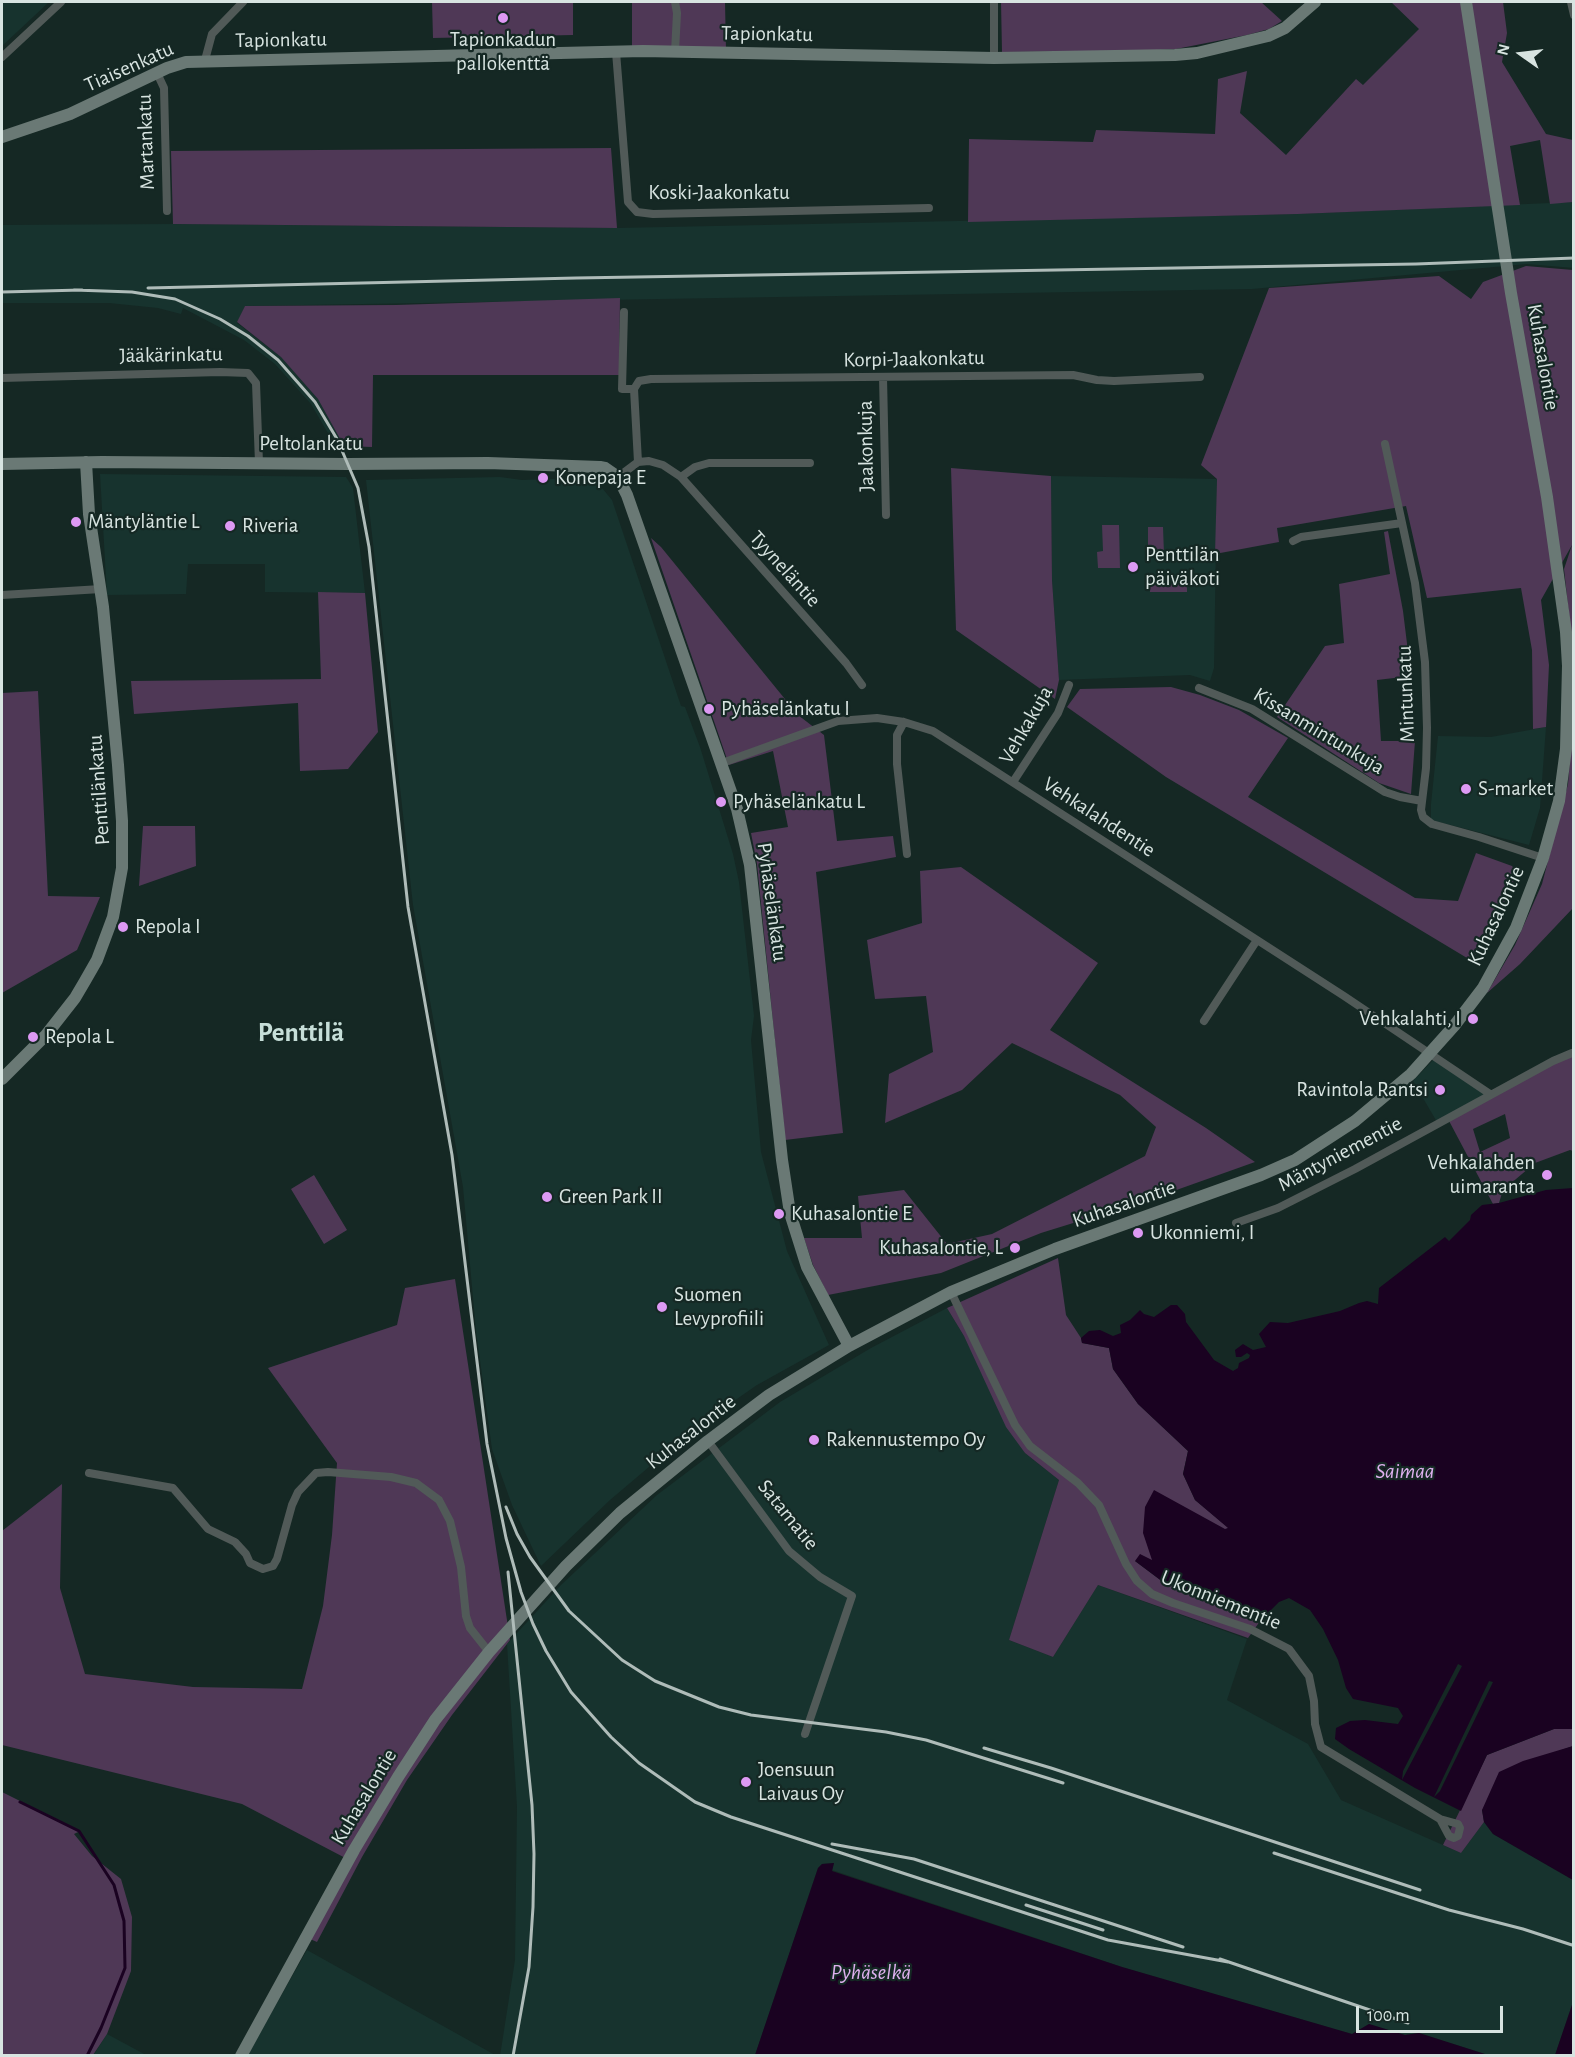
<!DOCTYPE html>
<meta charset="utf-8">
<style>
body{margin:0}
#map{position:relative;width:1575px;height:2057px;overflow:hidden;background:#152824;font-family:"Alegreya Sans",sans-serif}
canvas{display:block}
.frame{position:absolute;inset:0;border:3px solid #d8e4e1;pointer-events:none}
.north{position:absolute;left:1491px;top:24px;width:60px;height:60px;-webkit-text-stroke:4px #152824;paint-order:stroke;rotate:284deg;font-size:16px;font-weight:700;line-height:24px;text-align:center;color:#d8e4e1}
.north::after{content:'';display:block;margin:auto;width:21px;height:27px;background:#d8e4e1;clip-path:polygon(50% 0,100% 100%,50% 72%,0 100%)}
.scale{position:absolute;left:1356px;top:2006px;width:147px;height:27px;box-sizing:border-box;border:3px solid #d8e4e1;border-top:0;padding-left:8px;font-size:18px;line-height:21px;white-space:nowrap;color:#d8e4e1;-webkit-text-stroke:4px #152824;paint-order:stroke}
</style>
<div id="map">
<canvas width="1575" height="2057"></canvas>
<div class="frame"></div>
<div class="north">N</div>
<div class="scale">100 m</div>
</div>
<script>
const g = document.querySelector('canvas').getContext('2d');
g.lineJoin = 'round';
function fill(path, color) { g.fillStyle = color; g.fill(path, 'evenodd'); }
const poly = rows => new Path2D(rows.map(r => 'M' + r).join(''));
function stroke(path, color, width, dash) { g.strokeStyle = color; g.lineWidth = width; g.lineCap = dash ? 'butt' : 'round'; g.setLineDash(dash || []); g.stroke(path); }
function write(font, color, halo, rows, align = 'center') {
  g.font = font + ' "Alegreya Sans",sans-serif'; g.lineWidth = 4.5; g.setLineDash([]); g.textBaseline = 'middle'; g.strokeStyle = halo; g.fillStyle = color; for (const [text, x, y, turn = 0] of rows) {
    g.save(); g.translate(x, y); g.rotate((+turn || 0) * Math.PI / 180); g.textAlign = isNaN(turn) ? turn : align; if (halo) g.strokeText(text, 0, 0); g.fillText(text, 0, 0); g.restore();
  }
}
fill(poly([
 [2,2,49,2,2,46],
 [1573,202,1574,268,1527,264,1252,289,245,306,237,323,281,357,318,399,344,446,336,447,311,404,275,364,244,340,183,308,181,314,158,308,109,303,2,303,2,225,173,224,617,228,1298,214],
 [100,474,346,477,353,488,365,593,265,592,265,564,188,564,186,594,107,595],
 [1051,476,1217,479,1214,668,1210,681,1190,675,1059,680,1052,580],
 [500,477,522,480,582,478,597,482,612,500,681,706,685,707,700,747,733,854,739,882,754,1016,751,1040,761,1152,787,1251,829,1345,757,1385,695,1428,610,1500,541,1566,512,1505,492,1449,476,1331,463,1187,413,905,366,480],
 [1546,727,1540,808,1529,845,1431,820,1431,804,1438,736,1491,737],
 [1435,1058,1490,1094,1437,1122,1413,1081],
 [947,1308,964,1336,1025,1453,1059,1480,1009,1640,1053,1657,1098,1585,1247,1639,1227,1700,1308,1744,1341,1800,1461,1853,1484,1822,1493,1834,1573,1880,1573,2002,1555,2055,1488,2055,1419,2033,1405,2035,1369,2024,1352,2034,1122,1967,832,1870,834,1863,822,1864,818,1868,755,2055,500,2056,515,1960,517,1807,507,1644,561,1585,657,1495,780,1402,871,1348],
 [307,1950,495,2055,247,2056],
 [107,2034,146,2055,93,2056]
]), '#17332e');
fill(poly([
 [432,2,573,2,573,35,433,38],
 [632,2,725,2,726,50,632,49],
 [1001,2,1261,2,1282,21,1269,29,1247,35,1176,49,1137,51,1002,52],
 [1391,2,1503,2,1507,33,1502,62,1546,134,1573,140,1573,202,1550,204,1540,140,1510,146,1520,205,1298,214,968,222,969,139,1093,142,1096,130,1215,134,1218,79,1247,71,1240,113,1286,155,1356,79,1363,85,1419,29],
 [611,148,617,228,173,224,171,151],
 [1526,266,1573,270,1573,651,1564,569,1572,545,1541,600,1549,665,1546,727,1533,729,1532,650,1521,588,1427,598,1406,506,1277,528,1279,542,1215,554,1217,479,1201,465,1269,288,1439,276,1471,299,1483,282],
 [620,298,619,375,373,375,372,447,344,446,318,399,281,357,237,322,245,306,396,305],
 [951,468,1051,476,1052,580,1059,680,1055,699,956,630],
 [1102,525,1119,525,1120,568,1098,568,1097,552,1103,551],
 [1148,527,1163,527,1164,554,1148,554],
 [1388,531,1403,611,1411,676,1377,680,1381,741,1415,741,1411,794,1379,783,1277,717,1325,646,1344,643,1339,584,1390,574,1384,532],
 [651,538,661,547,798,715,824,735,837,841,893,836,896,857,816,872,843,1133,785,1140,757,864,751,833,788,827,773,751,729,765],
 [1150,577,1187,577,1187,592,1150,592],
 [318,592,365,593,378,732,348,769,300,771,298,703,134,714,131,681,321,679],
 [1171,687,1200,695,1239,710,1288,738,1248,797,1415,898,1458,901,1476,853,1512,866,1516,871,1512,888,1472,961,1166,777,1067,707,1080,689],
 [38,691,48,896,100,897,77,950,2,993,2,693],
 [1573,724,1573,908,1520,964,1487,993,1515,945,1542,884,1568,784],
 [143,826,195,826,196,866,139,886],
 [961,867,1098,963,1050,1030,1206,1128,1255,1162,1154,1198,1041,1233,941,1273,828,1295,813,1265,804,1238,862,1238,858,1196,904,1190,947,1244,992,1234,1145,1156,1156,1127,1120,1095,1012,1043,962,1090,885,1123,889,1074,933,1052,926,996,875,999,867,940,922,923,920,871],
 [1573,1052,1573,1151,1570,1150,1535,1163,1503,1190,1499,1203,1493,1204,1448,1119],
 [1505,1114,1510,1138,1480,1152,1473,1129],
 [314,1175,347,1230,324,1244,291,1189],
 [1058,1258,1066,1315,1081,1338,1082,1343,1109,1348,1113,1369,1138,1404,1188,1451,1183,1474,1195,1500,1229,1528,1153,1561,1135,1561,1163,1582,1179,1580,1187,1593,1235,1605,1263,1617,1248,1638,1098,1585,1053,1657,1009,1640,1059,1480,1025,1453,1006,1427,964,1336,947,1308],
 [455,1279,510,1640,452,1715,407,1780,362,1857,317,1942,310,1939,353,1862,242,1804,2,1745,2,1531,62,1484,60,1588,85,1674,193,1687,302,1689,323,1606,332,1535,337,1463,268,1368,397,1325,405,1288],
 [1554,1729,1573,1729,1573,1746,1559,1751,1482,1810,1484,1822,1461,1853,1443,1845,1487,1755],
 [2,1792,80,1831,74,1834,92,1856,121,1879,132,1917,131,1971,107,2034,93,2055,2,2055]
]), '#4f3856');
fill(poly([
 [1573,1188,1573,1729,1554,1729,1487,1755,1461,1811,1415,1788,1349,1749,1335,1739,1336,1728,1350,1721,1365,1720,1398,1724,1403,1716,1398,1708,1353,1699,1346,1688,1338,1660,1323,1629,1310,1610,1289,1598,1279,1602,1264,1617,1235,1605,1186,1593,1179,1581,1163,1582,1135,1561,1140,1554,1152,1560,1143,1533,1145,1507,1154,1490,1225,1529,1228,1528,1195,1500,1183,1474,1188,1451,1138,1404,1113,1369,1109,1348,1082,1343,1081,1338,1089,1331,1100,1330,1113,1336,1121,1333,1120,1325,1130,1320,1140,1310,1144,1314,1154,1317,1171,1305,1177,1305,1185,1314,1186,1322,1214,1360,1233,1371,1238,1368,1239,1363,1249,1358,1250,1355,1247,1353,1241,1357,1236,1357,1235,1350,1243,1344,1253,1350,1266,1347,1259,1334,1270,1322,1288,1323,1340,1311,1359,1303,1367,1301,1378,1304,1379,1288,1445,1237,1449,1241,1470,1220,1471,1215,1482,1205,1499,1203,1546,1190],
 [1573,1746,1574,1746,1573,1880,1493,1834,1484,1822,1482,1810,1499,1772,1523,1761],
 [834,1863,832,1871,1122,1967,1352,2034,1369,2024,1405,2035,1419,2033,1488,2055,755,2055,818,1868,822,1864],
 [1573,2002,1573,2055,1555,2055]
]), '#1a0221');
fill(poly([
 [1458,1664,1462,1666,1402,1780,1403,1771],
 [1489,1681,1493,1682,1440,1791,1434,1797]
]), '#152824');
stroke(poly([
 [20,1802,79,1831,114,1885,124,1921,125,1968,101,2028,87,2056]
]), '#1a0221', 3);
stroke(poly([
 [675,2,677,13,675,52],
 [1571,2,1574,15],
 [616,52,628,202,637,212,653,214,929,208],
 [2,57,61,2],
 [994,58,994,2],
 [205,60,212,34,243,2],
 [157,73,164,88,167,211],
 [624,312,622,389,634,389],
 [883,377,886,515],
 [2,378,220,372,248,373,256,383,259,463],
 [634,389,639,381,651,379,1073,375,1097,380,1114,381,1200,377],
 [1385,444,1415,583,1425,662,1427,728,1426,768,1421,810,1423,817,1432,824,1479,837,1543,858],
 [638,462,649,461,663,465,681,477,695,467,709,463,810,463],
 [618,477,638,462,634,389],
 [681,477,846,663,862,685],
 [1293,541,1301,537,1402,523],
 [2,595,101,589],
 [1199,688,1252,709,1385,792,1400,797,1422,801],
 [904,722,897,735,897,764,907,854],
 [722,763,838,721,877,718,904,722,933,731,1344,996,1490,1094],
 [1013,782,1058,713,1069,685],
 [1204,1021,1257,940],
 [1236,1223,1278,1208,1355,1169,1553,1061,1572,1053],
 [951,1292,1015,1425,1030,1446,1078,1483,1099,1505,1126,1564,1137,1581,1152,1594,1173,1603,1250,1629,1289,1649,1309,1676,1314,1701,1315,1724,1321,1747,1440,1819,1449,1836,1454,1838,1458,1836,1460,1828,1458,1824,1440,1819],
 [708,1441,789,1551,820,1577,852,1596,805,1734],
 [89,1473,173,1488,208,1529,235,1542,246,1554,250,1563,263,1569,273,1566,277,1559,292,1505,298,1492,316,1473,328,1472,391,1477,416,1483,439,1500,450,1521,461,1567,466,1616,470,1628,489,1652]
]), '#515a58', 8);
stroke(poly([
 [2,137,70,114,167,68,186,62,643,51,994,58,1175,55,1197,53,1268,36,1285,28,1315,2],
 [2,464,102,462,348,464,488,463,600,467,605,468,618,477,627,495,737,809,750,865,782,1160,790,1213,807,1267,849,1346],
 [2,1079,46,1035,75,998,85,981,97,960,113,917,122,868,122,821,118,765,103,607,89,514,86,462],
 [241,2056,354,1850,398,1777,435,1720,489,1652,566,1566,620,1513,708,1441,769,1395,849,1346,951,1292,1055,1249,1261,1175,1295,1160,1355,1121,1411,1074,1454,1026,1483,988,1516,928,1543,858,1559,801,1566,749,1568,666,1566,632,1547,497,1511,293,1466,2]
]), '#6a7975', 12);
stroke(poly([
 [148,288,576,278,1416,264,1574,258],
 [74,290,132,292,175,299,220,319,248,336,278,360,315,402,337,439,358,488,369,547,408,907,452,1155,487,1444,506,1538,521,1592,533,1624,546,1651,571,1692,611,1737,639,1763,695,1802,731,1817,1108,1940,1228,1962],
 [2,292,82,290],
 [506,1507,517,1534,530,1557,569,1611,622,1660,655,1681,719,1707,751,1715,886,1732,926,1740,1063,1783],
 [508,1572,532,1805,534,1854,533,1907,529,1967,513,2056],
 [984,1748,1051,1768,1420,1890],
 [832,1844,914,1859,1183,1947],
 [1274,1853,1449,1910,1523,1929,1572,1945],
 [1026,1905,1103,1930],
 [1220,1959,1408,2023]
]), '#afbcb9', 3);
for (const [x, y, r, color] of [
 [503,18,6,"#dd99f3"],
 [543,478,6,"#dd99f3"],
 [76,522,6,"#dd99f3"],
 [230,526,6,"#dd99f3"],
 [1133,567,6,"#dd99f3"],
 [709,709,6,"#dd99f3"],
 [1466,789,6,"#dd99f3"],
 [721,802,6,"#dd99f3"],
 [123,927,6,"#dd99f3"],
 [1473,1019,6,"#dd99f3"],
 [33,1037,6,"#dd99f3"],
 [1440,1090,6,"#dd99f3"],
 [1547,1175,6,"#dd99f3"],
 [547,1197,6,"#dd99f3"],
 [779,1214,6,"#dd99f3"],
 [1138,1233,6,"#dd99f3"],
 [1015,1248,6,"#dd99f3"],
 [662,1307,6,"#dd99f3"],
 [814,1440,6,"#dd99f3"],
 [746,1782,6,"#dd99f3"]
]) { const dot = new Path2D(); dot.arc(x, y, r, 0, 2 * Math.PI); g.fillStyle = color; g.fill(dot); stroke(dot, '#152824', 2); }
write('21px', '#d8e4e1', '#152824', [
 ["Tapionkatu",767,34,1],
 ["Tapionkatu",281,40,-1],
 ["Tiaisenkatu",129,67,-24],
 ["Martankatu",146,142,-92],
 ["Koski-Jaakonkatu",719,193],
 ["Jääkärinkatu",171,355,-1],
 ["Kuhasalontie",1543,357,80],
 ["Korpi-Jaakonkatu",914,359,-1],
 ["Peltolankatu",311,444],
 ["Jaakonkuja",866,446,-91],
 ["Tyyneläntie",785,569,48],
 ["Mintunkatu",1406,694,-92],
 ["Vehkakuja",1026,725,-60],
 ["Kissanmintunkuja",1319,731,31],
 ["Penttilänkatu",99,790,-94],
 ["Vehkalahdentie",1099,817,33],
 ["Pyhäselänkatu",772,902,82],
 ["Kuhasalontie",1496,916,-65],
 ["Mäntyniementie",1340,1154,-28],
 ["Kuhasalontie",1124,1204,-19],
 ["Kuhasalontie",691,1432,-38],
 ["Satamatie",788,1515,51],
 ["Ukonniementie",1221,1600,22],
 ["Kuhasalontie",364,1797,-59]
]);
write('21px', '#d8e4e1', '#152824', [
 ["Tapionkadun",503,40,"center"],
 ["pallokenttä",503,64,"center"],
 ["Konepaja E",555,478],
 ["Mäntyläntie L",88,522],
 ["Riveria",242,526],
 ["Penttilän",1145,555],
 ["päiväkoti",1145,579],
 ["Pyhäselänkatu I",721,709],
 ["S-market",1478,789],
 ["Pyhäselänkatu L",733,802],
 ["Repola I",135,927],
 ["Vehkalahti, I",1461,1019,"right"],
 ["Repola L",45,1037],
 ["Ravintola Rantsi",1428,1090,"right"],
 ["Vehkalahden",1535,1163,"right"],
 ["uimaranta",1535,1187,"right"],
 ["Green Park II",559,1197],
 ["Kuhasalontie E",791,1214],
 ["Ukonniemi, I",1150,1233],
 ["Kuhasalontie, L",1003,1248,"right"],
 ["Suomen",674,1295],
 ["Levyprofiili",674,1319],
 ["Rakennustempo Oy",826,1440],
 ["Joensuun",758,1770],
 ["Laivaus Oy",758,1794]
], 'left');
write('italic 22px', '#deb0ee', '#152824', [
 ["Saimaa",1405,1471],
 ["Pyhäselkä",871,1972]
]);
write('bold 27px', '#c6ded8', '#152824', [
 ["Penttilä",301,1033]
]);
</script>
